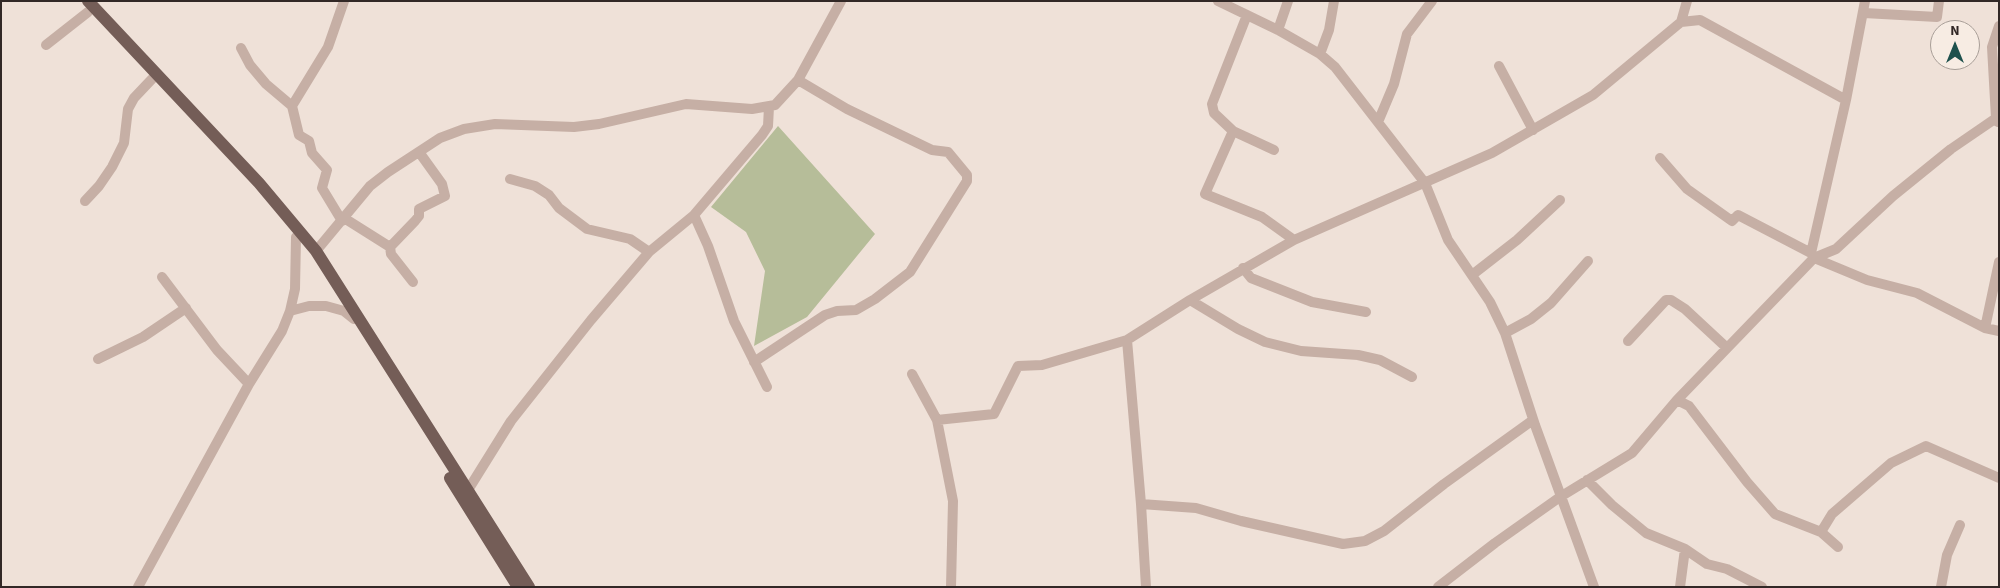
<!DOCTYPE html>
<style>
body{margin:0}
#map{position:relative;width:2000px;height:588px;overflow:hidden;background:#efe1d8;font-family:"Source Sans 3",sans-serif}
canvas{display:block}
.frame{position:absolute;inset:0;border:2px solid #322826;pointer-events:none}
.north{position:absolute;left:1930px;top:20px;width:50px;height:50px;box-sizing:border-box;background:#f7ece3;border:1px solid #a89e97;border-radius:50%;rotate:0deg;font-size:14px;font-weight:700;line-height:20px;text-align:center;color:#322826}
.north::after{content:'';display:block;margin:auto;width:18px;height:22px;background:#1e514d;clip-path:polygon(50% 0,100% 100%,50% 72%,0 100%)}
</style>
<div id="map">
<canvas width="2000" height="588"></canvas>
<div class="frame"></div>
<div class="north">N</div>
</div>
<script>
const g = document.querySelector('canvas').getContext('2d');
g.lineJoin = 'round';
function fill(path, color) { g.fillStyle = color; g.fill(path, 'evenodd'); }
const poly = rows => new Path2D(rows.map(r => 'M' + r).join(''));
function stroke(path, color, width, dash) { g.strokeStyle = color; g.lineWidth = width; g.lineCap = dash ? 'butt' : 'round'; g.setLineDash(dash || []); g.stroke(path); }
fill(poly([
 [778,126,875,234,807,317,754,346,765,271,746,232,711,207]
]), '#b6bd99');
stroke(poly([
 [1218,1,1278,30,1320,54,1335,67,1425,183,1448,240,1490,302,1505,333,1535,425,1594,587],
 [1864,13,1937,17,1939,1],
 [1247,15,1212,104,1214,113,1233,131,1274,150],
 [1681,22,1687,1],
 [1278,30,1288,1],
 [46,45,88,12],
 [241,48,250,65,266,84,292,106],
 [1320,54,1329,30,1334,1],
 [1499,66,1533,130],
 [1378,122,1394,84,1407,34,1432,1],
 [1998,122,1996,118,1992,47,1999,26],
 [1233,131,1205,194,1262,217,1294,240],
 [1660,158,1687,189,1732,221,1738,215,1811,253,1814,258,1867,280,1917,293,1985,328],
 [510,179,535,186,549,195,559,208,587,229,630,239,649,252],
 [85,201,99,186,112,167,124,143,128,109,134,98,152,79],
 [344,218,390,247,391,254,413,282],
 [342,221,322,188,327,170,312,153,309,141,299,135,292,106,328,47,344,1],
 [390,247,415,221,419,216,419,209,445,196,442,184,419,152],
 [316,251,370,186,388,172,440,138,464,129,495,124,574,127,599,124,686,104,752,109,775,105,798,80,841,1],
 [1811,253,1846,100,1865,1],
 [1999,262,1985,328,1999,331],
 [1243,268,1251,278,1312,302,1366,312],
 [1472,275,1517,240,1560,200],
 [162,277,217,350,249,384],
 [1190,300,1238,329,1265,342,1301,351,1358,355,1380,360,1412,377],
 [290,311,309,306,326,306,344,311,354,319],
 [1505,333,1531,319,1551,303,1588,261],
 [1127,340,1141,504,1146,587],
 [1628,341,1666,300,1671,300,1685,309,1727,348],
 [98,359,143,337,186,308],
 [754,362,825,315,837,311,856,310,875,299,910,272,967,181,967,175,948,152,932,150,847,109,798,80],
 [912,374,937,420,953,501,951,587],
 [767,387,734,321,708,246,694,215,762,135,768,126,769,107],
 [1677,400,1689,406,1747,482,1775,514,1821,532,1832,514,1891,463,1926,446,1999,478],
 [937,420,994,414,1018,366,1042,365,1127,340,1190,300,1294,240,1492,153,1593,95,1681,22,1700,20,1846,100],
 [1587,480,1612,505,1646,533,1685,549,1680,587],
 [468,490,511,421,591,320,649,252,694,215],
 [1141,504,1196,508,1241,521,1343,544,1365,541,1384,531,1444,484,1533,420],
 [1821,532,1838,547],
 [1685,549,1707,564,1727,569,1762,587],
 [138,587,249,384,282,331,290,311,295,289,296,237],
 [1438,587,1495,543,1560,497,1632,453,1677,400,1814,258,1836,249,1893,196,1951,149,1999,116],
 [1941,587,1947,555,1960,525]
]), '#c6afa5', 10);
stroke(poly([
 [88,1,259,183,316,251,529,587],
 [450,478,518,587]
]), '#745d57', 12);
</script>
